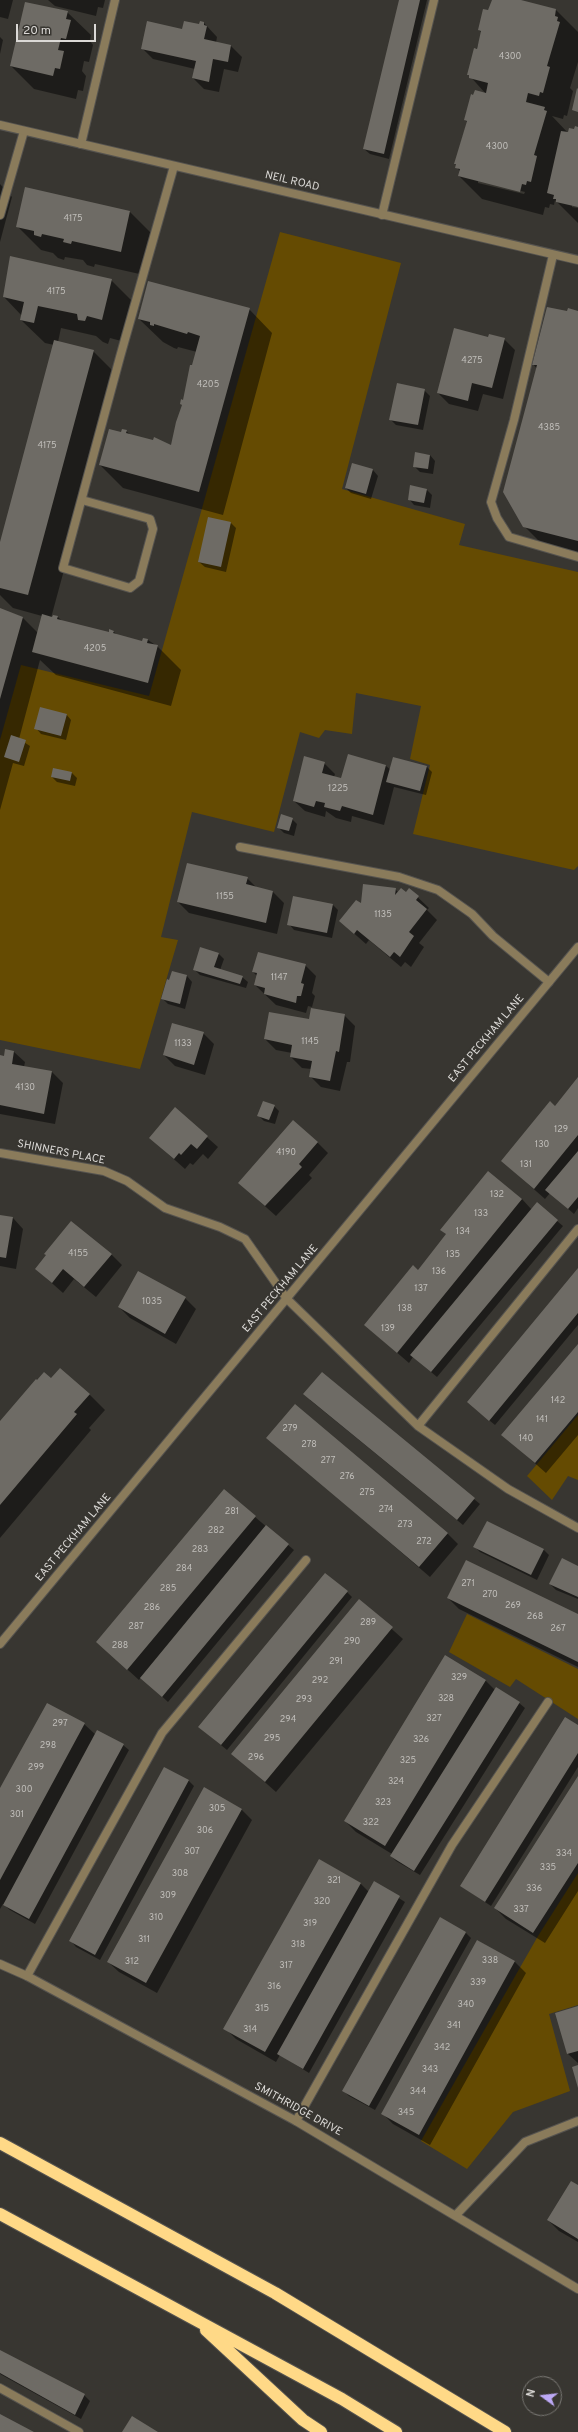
<!DOCTYPE html>
<style>
body{margin:0}
#map{position:relative;width:578px;height:2432px;overflow:hidden;background:#383631;font-family:Overpass,sans-serif}
canvas{display:block}
.north{position:absolute;left:522px;top:2376px;width:40px;height:40px;box-sizing:border-box;background:#383631;border:1px solid #797773;border-radius:50%;rotate:285deg;font-size:11px;font-weight:700;line-height:16px;text-align:center;color:#dbd9d6}
.north::after{content:'';display:block;margin:auto;width:14px;height:18px;background:#bda9f5;clip-path:polygon(50% 0,100% 100%,50% 72%,0 100%)}
.scale{position:absolute;left:16px;top:24px;width:80px;height:18px;box-sizing:border-box;border:2px solid #dbd9d6;border-top:0;padding-left:5px;font-size:12px;line-height:14px;white-space:nowrap;color:#dbd9d6;-webkit-text-stroke:3px #383631;paint-order:stroke}
</style>
<div id="map">
<canvas width="578" height="2432"></canvas>
<div class="north">N</div>
<div class="scale">20 m</div>
</div>
<script>
const g = document.querySelector('canvas').getContext('2d');
g.lineJoin = 'round';
function fill(path, color) { g.fillStyle = color; g.fill(path, 'evenodd'); }
const poly = rows => new Path2D(rows.map(r => 'M' + r).join(''));
function stroke(path, color, width, dash) { g.strokeStyle = color; g.lineWidth = width; g.lineCap = dash ? 'butt' : 'round'; g.setLineDash(dash || []); g.stroke(path); }
function write(font, color, halo, rows, align = 'center') {
  g.font = font + ' Overpass,sans-serif'; g.lineWidth = 4; g.setLineDash([]); g.textBaseline = 'middle'; g.strokeStyle = halo; g.fillStyle = color; for (const [text, x, y, turn = 0] of rows) {
    g.save(); g.translate(x, y); g.rotate((+turn || 0) * Math.PI / 180); g.textAlign = isNaN(turn) ? turn : align; if (halo) g.strokeText(text, 0, 0); g.fillText(text, 0, 0); g.restore();
  }
}
fill(poly([
 [280,232,401,263,342,489,465,524,459,545,578,572,578,866,574,870,413,834,430,765,410,759,421,706,356,693,352,734,325,730,319,738,300,732,274,832,192,812,161,937,178,940,140,1069,0,1040,0,740,21,665,149,696],
 [578,1415,578,1480,568,1476,552,1500,527,1476],
 [467,1614,578,1669,578,1719,516,1679,510,1687,449,1652],
 [578,1873,578,2005,549,2014,570,2091,513,2112,467,2169,421,2141,538,1936]
]), '#654b02');
fill(poly([
 [0,0,13,0,8,19,0,17],
 [48,0,105,0,103,8,98,7,96,16,55,6],
 [400,0,427,0,389,159,370,154,364,149],
 [493,0,517,0,556,10,578,32,578,62,570,88,573,91,567,116,564,115,563,119,552,116,569,134,578,128,578,206,572,205,572,207,578,208,578,223,555,200,554,205,550,204,549,208,545,207,543,215,482,199,459,176,460,172,455,163,467,122,465,120,486,94,468,74,482,33,479,30],
 [478,180,525,192,524,194,478,183],
 [67,12,91,35,90,41,93,45,89,62,84,61,82,71,86,76,83,91,78,90,76,99,34,89,11,66],
 [204,23,217,37,216,43,231,46,242,57,238,72,224,69,219,92,204,89,193,78,195,69,153,59,142,48],
 [0,37,3,40,0,54],
 [0,184,12,197,0,242],
 [26,188,130,212,153,235,144,275,95,264,94,267,87,265,83,260,65,257,64,260,58,258,53,253,41,250,18,227],
 [111,280,134,303,125,342,110,338,108,344,103,342,96,336,61,328,58,342,93,351,117,375,51,618,58,617,62,621,109,634,114,632,117,635,143,642,148,640,157,646,181,670,171,706,56,675,40,660,19,739,30,746,24,766,13,763,0,810,0,609,22,617,38,633,42,616,13,608,0,595,0,545,54,345,45,343,21,320,22,316,4,297],
 [249,309,272,333,223,515,123,488,100,465,122,433,126,431,131,435,172,447,183,406,181,404,184,401,197,352,178,347,177,349,174,348,163,342,139,319],
 [578,312,578,555,543,545,524,526,537,369,533,364,568,313],
 [489,338,504,339,515,350,503,399,483,394,478,411,449,404,438,393],
 [424,390,430,396,423,430,396,425,390,419],
 [416,453,430,455,435,461,433,474,420,472,414,466],
 [373,470,378,476,371,499,351,493,346,488],
 [427,490,432,495,430,508,414,505,409,499],
 [231,523,236,528,226,572,205,567,199,562],
 [66,714,71,720,66,740,41,734,36,728],
 [349,756,386,766,391,770,427,767,432,772,426,795,394,787,384,825,352,816,351,822,336,818,326,811,325,817,305,811,294,801,324,763,335,774,334,777,342,779],
 [72,773,77,778,75,786,57,782,52,777],
 [292,819,297,824,294,836,284,833,278,827],
 [247,878,257,888,273,892,284,903,277,934,189,913,178,902],
 [395,889,398,892,406,893,409,889,429,908,427,910,437,920,419,943,424,947,411,967,405,962,401,967,369,940,366,944,340,921,362,905],
 [333,905,338,910,332,938,294,930,289,924],
 [218,953,224,959,220,970,242,977,248,982,246,988,200,975,194,969],
 [305,965,316,976,312,993,315,996,312,1007,308,1006,306,1013,276,1005,255,985,257,976,253,972],
 [173,972,187,976,192,982,185,1009,168,1004,162,998],
 [344,1015,355,1026,350,1062,347,1062,340,1091,321,1087,310,1076,311,1069,302,1068,291,1057,292,1053,276,1050,265,1039,309,1021],
 [203,1033,214,1044,205,1075,175,1066,164,1055],
 [6,1050,14,1052,25,1062,24,1067,52,1072,63,1083,55,1124,0,1114,0,1056,5,1057],
 [578,1079,578,1208,574,1214,550,1193,545,1199,502,1161,555,1107],
 [274,1106,279,1111,275,1124,264,1121,259,1116],
 [175,1109,218,1147,208,1159,203,1154,193,1165,190,1163,185,1169,150,1138],
 [317,1142,328,1153,309,1175,312,1178,276,1216,239,1183],
 [522,1199,532,1210,557,1221,563,1226,437,1377,413,1357,409,1363,365,1325,418,1271],
 [0,1216,13,1218,23,1229,16,1269,0,1266],
 [111,1254,122,1265,96,1297,74,1279,63,1293,36,1269],
 [578,1270,578,1325,495,1425,473,1407],
 [185,1298,196,1309,176,1344,130,1318,119,1307],
 [578,1345,578,1435,546,1473,503,1435],
 [322,1374,480,1504,463,1525,310,1400],
 [52,1379,89,1394,105,1410,89,1428,91,1430,0,1538,0,1423,37,1381],
 [268,1438,447,1533,458,1544,430,1577],
 [255,1517,294,1550,168,1702,141,1677,139,1680,97,1642],
 [487,1522,544,1550,549,1555,537,1580,480,1552,475,1547],
 [578,1567,578,1599,556,1590,550,1584],
 [347,1592,352,1597,227,1750,205,1732],
 [448,1598,578,1616,578,1667,459,1609],
 [359,1600,403,1639,276,1792,233,1754],
 [485,1680,495,1690,519,1703,525,1708,420,1875,396,1861,391,1856,392,1854,356,1832,345,1821],
 [84,1724,96,1735,123,1745,129,1750,35,1924,10,1910,3,1904,0,1909,0,1791],
 [578,1726,578,1767,491,1906,461,1886],
 [164,1768,189,1781,194,1786,100,1960,76,1947,71,1941],
 [578,1779,578,1891,545,1943,506,1919,495,1908],
 [241,1809,252,1820,157,1993,119,1972,108,1962],
 [374,1882,405,1902,309,2073,280,2055,276,2062,236,2039,225,2028,360,1883,369,1892],
 [466,1933,471,1938,375,2110,349,2096,344,2091],
 [478,1941,515,1962,526,1973,430,2145,393,2124,382,2113],
 [578,2007,578,2063,568,2054],
 [578,2187,578,2242,559,2231,548,2220],
 [0,2351,84,2395,90,2401,81,2419,0,2374]
]), '#0007');
fill(poly([
 [399,0,420,0,384,154,363,149],
 [492,0,521,0,556,9,555,16,558,17,557,21,560,22,547,66,550,67,543,93,540,92,539,96,528,93,526,102,545,107,544,110,547,111,534,155,537,156,531,182,527,181,526,185,522,184,520,192,458,176,460,169,455,168,456,164,454,164,467,121,464,120,471,94,473,95,475,90,486,93,488,83,469,78,469,75,467,75,474,48,477,49,481,31,478,30,483,9,488,10],
 [25,2,68,11,66,19,71,20,66,39,61,38,58,50,64,51,60,69,55,68,53,76,10,66],
 [147,21,182,29,184,21,199,24,200,21,204,22,204,25,207,26,204,39,231,45,228,62,213,59,209,82,192,78,196,61,141,49],
 [577,88,578,89,578,112,572,110],
 [575,126,578,127,578,207,556,202,556,199,553,199,554,195,547,193,561,131,568,132,569,128,574,129],
 [25,187,130,211,121,252,72,241,71,244,63,242,64,239,42,234,41,237,34,235,34,231,16,227],
 [10,256,112,279,102,320,87,316,85,321,78,320,77,314,38,306,34,323,20,320,24,302,3,297],
 [148,281,250,308,199,492,99,465,109,429,121,432,122,429,127,430,126,433,153,440,154,437,171,445,176,422,182,405,180,404,181,399,183,400,190,365,192,365,200,336,188,332,187,334,154,324,154,326,150,325,150,322,138,319],
 [547,307,567,311,568,308,578,311,578,541,523,527,503,492,537,365,532,365],
 [454,328,488,337,489,334,505,338,492,388,472,383,468,401,437,393],
 [54,340,94,350,28,595,0,588,0,542],
 [397,383,425,389,418,425,389,420],
 [415,452,430,455,428,469,413,467],
 [352,463,373,469,366,494,345,488],
 [410,485,427,489,424,503,408,500],
 [208,517,231,522,221,567,198,562],
 [0,608,23,617,0,699],
 [42,614,52,617,53,615,58,616,57,619,109,632,109,629,114,631,113,633,142,641,143,638,148,639,147,643,158,645,148,683,32,652],
 [40,707,67,714,61,736,34,729],
 [11,735,26,740,19,762,4,757],
 [348,754,386,765,373,815,342,806,340,811,324,807,325,803,316,801,314,807,293,801,304,756,325,762,322,773,341,778],
 [393,757,427,766,420,791,386,782],
 [53,768,72,772,70,781,51,777],
 [281,814,293,818,289,831,277,828],
 [187,863,248,877,246,884,273,891,266,923,177,902],
 [363,884,396,888,395,895,401,888,406,892,409,888,419,896,416,900,427,909,409,932,414,936,400,957,394,952,390,957,357,930,354,934,339,921,356,900,361,903],
 [293,896,333,904,327,933,287,925],
 [200,947,219,953,214,967,243,976,240,984,193,970],
 [258,952,306,964,301,983,304,984,301,996,297,996,296,1003,264,994,265,988,254,985,257,973,252,972],
 [172,971,187,975,180,1004,161,999,167,979,169,980],
 [311,1008,345,1014,339,1052,336,1051,330,1081,309,1077,312,1061,290,1057,292,1045,264,1039,269,1012,309,1019],
 [172,1023,204,1032,194,1065,163,1055],
 [5,1049,14,1051,12,1064,52,1071,44,1114,0,1105,0,1055,4,1056],
 [578,1077,578,1135,534,1189,501,1161,550,1101,555,1106],
 [263,1101,275,1105,269,1120,257,1116],
 [175,1107,208,1136,197,1149,191,1144,181,1155,179,1153,174,1159,149,1138],
 [293,1120,318,1142,299,1164,302,1167,265,1206,238,1183],
 [578,1151,578,1197,568,1209,545,1190],
 [488,1171,522,1199,397,1353,364,1325,413,1265,418,1270,446,1234,440,1230],
 [537,1202,558,1220,431,1372,410,1355],
 [0,1215,13,1217,6,1258,0,1257],
 [71,1221,112,1254,84,1287,63,1269,52,1283,35,1269,46,1255,44,1254],
 [578,1268,578,1313,489,1421,467,1402],
 [138,1271,186,1297,165,1334,118,1307],
 [578,1344,578,1412,535,1463,501,1435],
 [60,1368,90,1394,74,1412,77,1414,0,1505,0,1421,36,1379,37,1380,44,1372,51,1378],
 [322,1372,475,1498,457,1520,303,1394],
 [295,1404,448,1533,419,1567,266,1438],
 [224,1489,256,1516,127,1670,96,1642],
 [487,1521,544,1549,531,1575,473,1547],
 [266,1525,289,1544,162,1697,140,1678],
 [562,1558,578,1566,578,1597,549,1584],
 [466,1560,578,1614,578,1662,447,1598],
 [325,1573,348,1591,221,1745,198,1727],
 [359,1599,393,1627,265,1782,231,1754],
 [445,1655,486,1680,385,1846,344,1821],
 [496,1687,520,1702,414,1871,390,1856],
 [47,1703,85,1723,0,1880,0,1788],
 [565,1717,578,1725,578,1753,485,1902,460,1886],
 [97,1730,124,1744,29,1919,3,1905],
 [164,1767,189,1780,95,1955,69,1941],
 [578,1776,578,1863,533,1933,494,1908],
 [204,1787,242,1809,146,1983,107,1962],
 [319,1859,361,1883,265,2052,223,2029],
 [374,1881,400,1896,303,2069,277,2054],
 [440,1917,466,1932,369,2106,342,2091],
 [477,1940,515,1961,419,2135,381,2114],
 [578,2006,578,2051,567,2054,555,2013],
 [578,2065,578,2088,572,2067],
 [571,2181,578,2185,578,2239,547,2220],
 [0,2350,85,2394,75,2415,0,2373],
 [0,2414,34,2432,0,2432],
 [132,2416,158,2432,122,2432]
]), '#6e6b65');
const service = poly([
 [81,144,115,0],
 [0,215,24,131],
 [382,215,434,0],
 [553,255,514,420,491,502,497,518,509,537,578,557],
 [82,500,150,519,153,529,139,581,130,588,63,568,120,357,174,166],
 [240,847,399,877,438,890,472,914,493,936,549,982],
 [287,1299,418,1426,508,1489,578,1528],
 [418,1426,578,1229],
 [27,1976,162,1733,306,1560],
 [296,2121,452,1845,548,1702],
 [456,2215,525,2142,578,2121],
 [0,2388,79,2432]
]);
const minor = poly([
 [0,1153,104,1171,127,1181,165,1208,220,1227,245,1239,287,1299],
 [0,1964,27,1976,296,2121,578,2289]
]);
const tertiary = poly([
 [0,125,578,260],
 [0,1644,578,947]
]);
const motorway = poly([
 [0,2143,275,2293,505,2432],
 [0,2214,342,2399,396,2432],
 [206,2330,303,2420,321,2432]
]);
stroke(service, '#55534f', 10);
stroke(minor, '#55534f', 10);
stroke(tertiary, '#55534f', 10);
stroke(motorway, '#55534f', 14);
stroke(service, '#8a7b5b', 8);
stroke(minor, '#8a7b5b', 8);
stroke(tertiary, '#8a7b5b', 8);
stroke(motorway, '#ffd987', 12);
write('9px', '#c0beba', null, [
 ["4300",510,57],
 ["4300",497,147],
 ["4175",73,219],
 ["4175",56,292],
 ["4275",472,361],
 ["4205",208,385],
 ["4385",549,428],
 ["4175",47,446],
 ["4205",95,649],
 ["1225",338,789],
 ["1155",225,897],
 ["1135",383,915],
 ["1147",279,978],
 ["1145",310,1042],
 ["1133",183,1044],
 ["4130",25,1088],
 ["129",561,1130],
 ["130",542,1145],
 ["4190",286,1153],
 ["131",526,1165],
 ["132",497,1195],
 ["133",481,1214],
 ["134",463,1232],
 ["4155",78,1254],
 ["135",453,1255],
 ["136",439,1272],
 ["137",421,1289],
 ["1035",152,1302],
 ["138",405,1309],
 ["139",388,1329],
 ["142",558,1401],
 ["141",542,1420],
 ["279",290,1429],
 ["140",526,1439],
 ["278",309,1445],
 ["277",328,1461],
 ["276",347,1477],
 ["275",367,1493],
 ["274",386,1510],
 ["281",232,1512],
 ["273",405,1525],
 ["282",216,1531],
 ["272",424,1542],
 ["283",200,1550],
 ["284",184,1569],
 ["271",468,1584],
 ["285",168,1589],
 ["270",490,1595],
 ["269",513,1606],
 ["286",152,1608],
 ["268",535,1617],
 ["289",368,1623],
 ["287",136,1627],
 ["267",558,1629],
 ["290",352,1642],
 ["288",120,1646],
 ["291",336,1662],
 ["329",459,1678],
 ["292",320,1681],
 ["328",446,1699],
 ["293",304,1700],
 ["327",434,1719],
 ["294",288,1720],
 ["297",60,1724],
 ["295",272,1739],
 ["326",421,1740],
 ["298",48,1746],
 ["296",256,1758],
 ["325",408,1761],
 ["299",36,1768],
 ["324",396,1782],
 ["300",24,1790],
 ["323",383,1803],
 ["305",217,1809],
 ["301",17,1815],
 ["322",371,1823],
 ["306",205,1831],
 ["307",192,1852],
 ["334",564,1854],
 ["335",548,1868],
 ["308",180,1874],
 ["321",334,1881],
 ["336",534,1889],
 ["309",168,1896],
 ["320",322,1902],
 ["337",521,1910],
 ["310",156,1918],
 ["319",310,1924],
 ["311",144,1940],
 ["318",298,1945],
 ["338",490,1961],
 ["312",132,1962],
 ["317",286,1966],
 ["339",478,1983],
 ["316",274,1987],
 ["340",466,2005],
 ["315",262,2009],
 ["341",454,2026],
 ["314",250,2030],
 ["342",442,2048],
 ["343",430,2070],
 ["344",418,2092],
 ["345",406,2113]
]);
write('11px', '#dbd9d6', '#383631', [
 ["NEIL ROAD",292,182,13],
 ["EAST PECKHAM LANE",487,1039,-50],
 ["SHINNERS PLACE",61,1153,11],
 ["EAST PECKHAM LANE",281,1289,-50],
 ["EAST PECKHAM LANE",74,1538,-50],
 ["SMITHRIDGE DRIVE",298,2110,29]
]);
</script>
